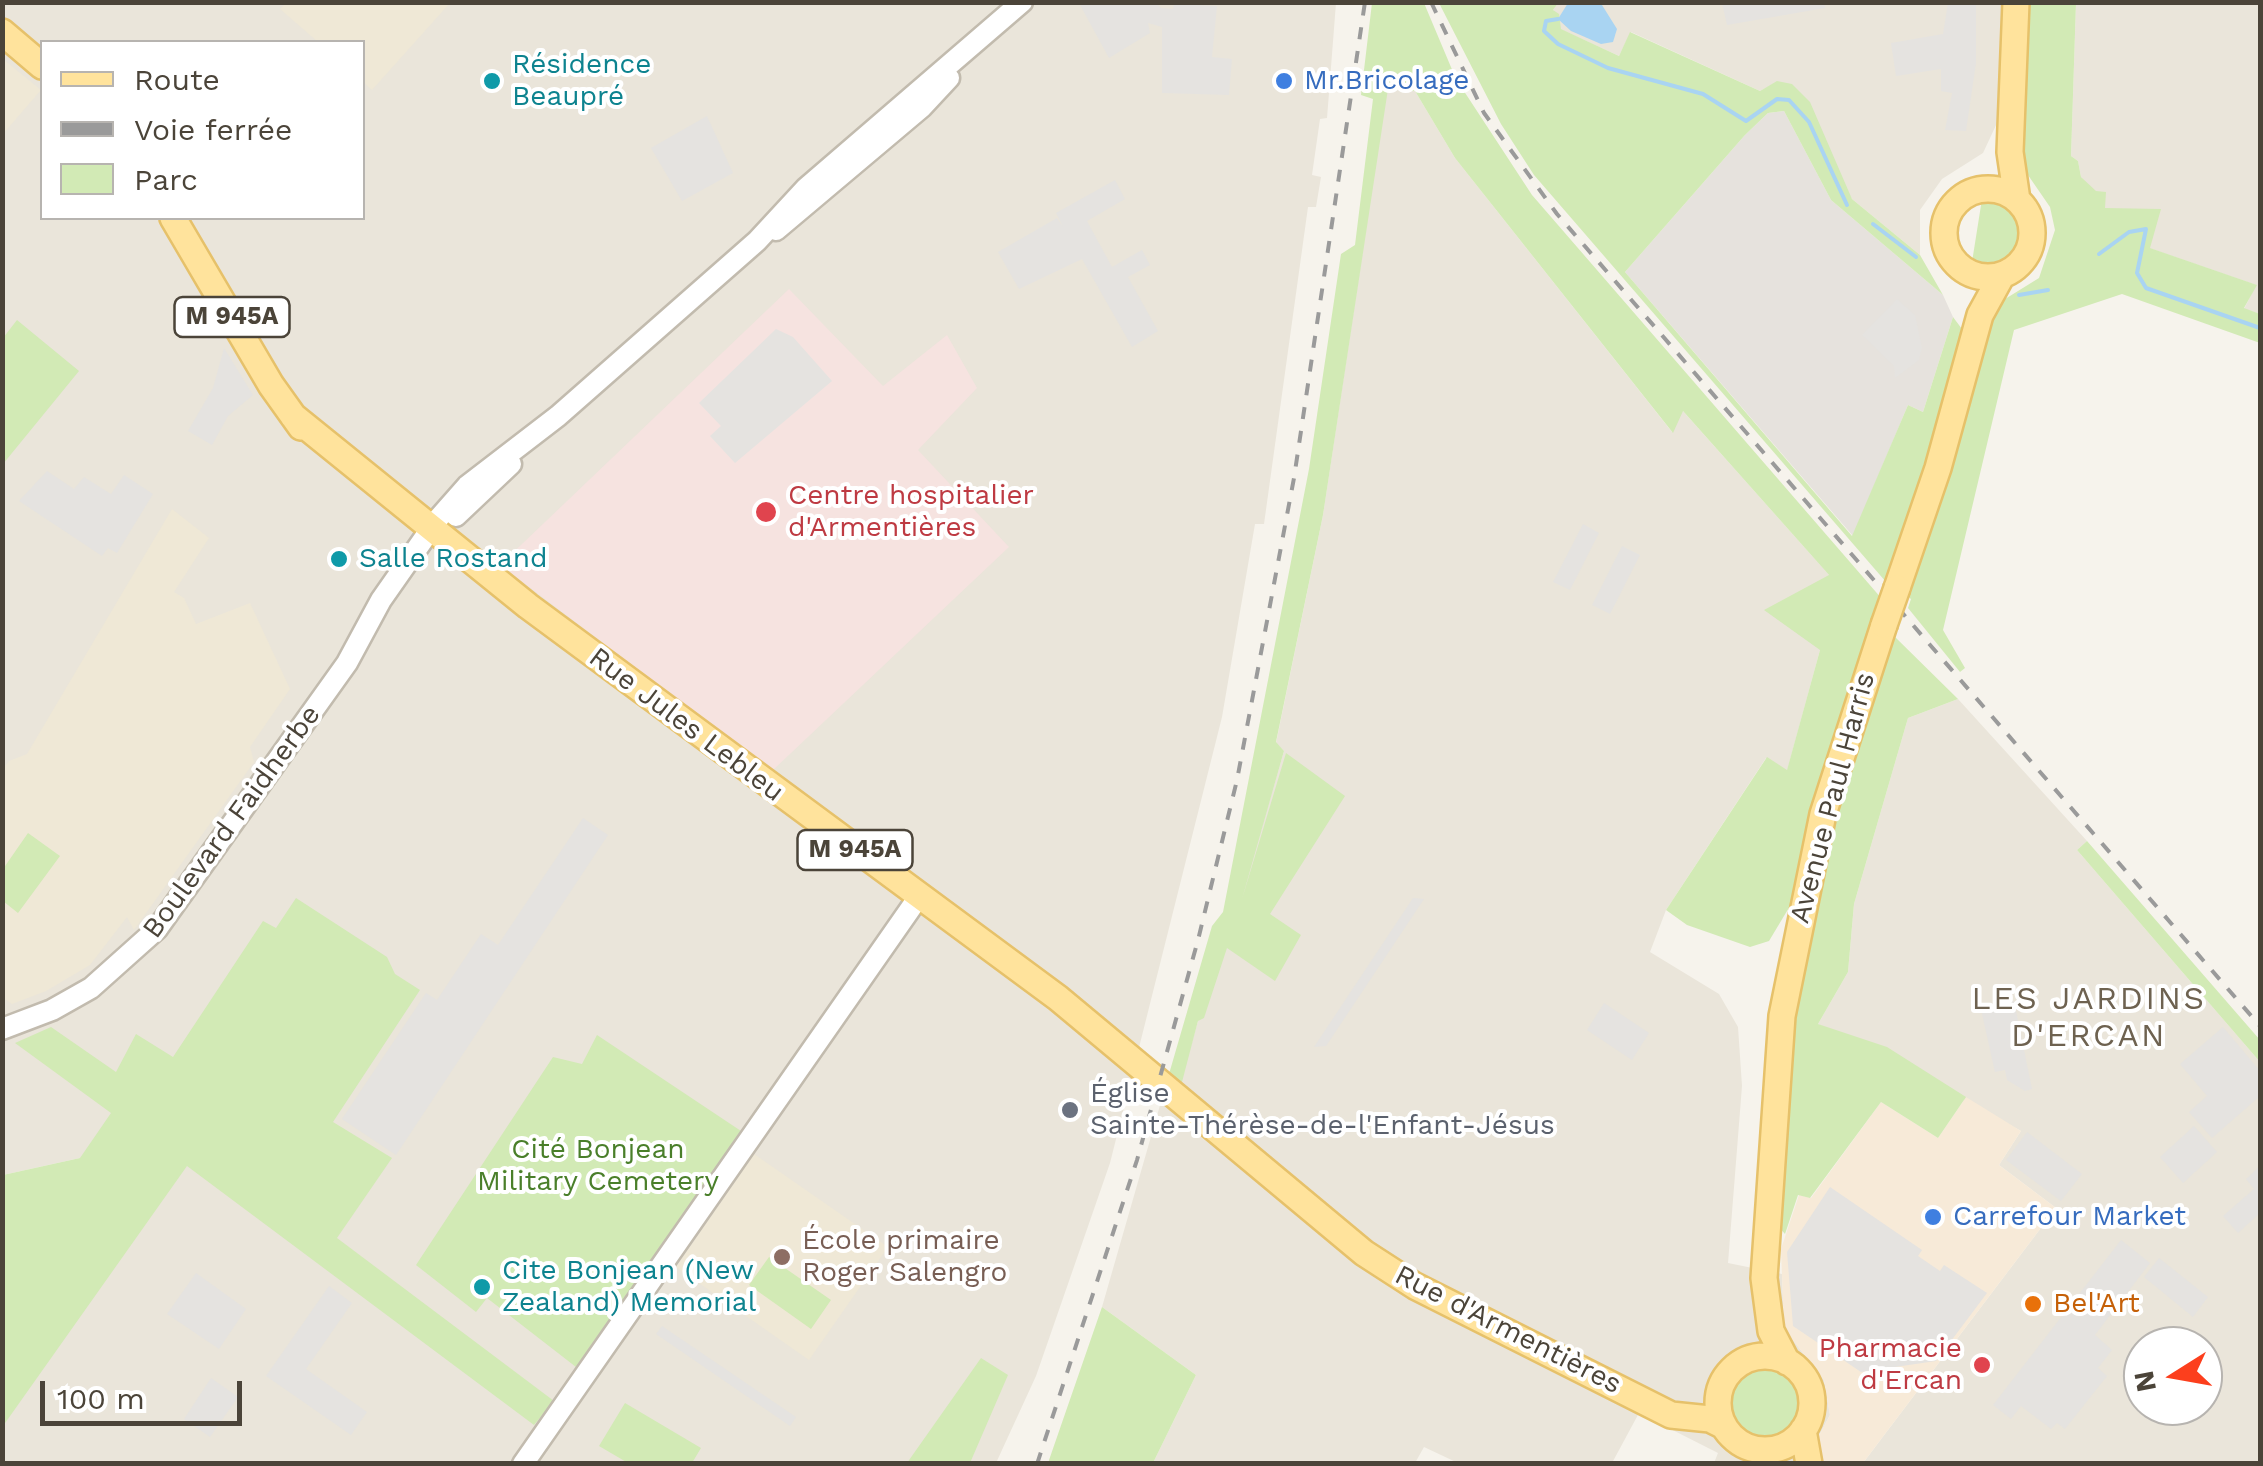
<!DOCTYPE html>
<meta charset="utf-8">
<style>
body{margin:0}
#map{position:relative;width:2263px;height:1466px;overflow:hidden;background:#f6f3ec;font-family:"Work Sans",sans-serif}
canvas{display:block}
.frame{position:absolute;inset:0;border:5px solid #4b4439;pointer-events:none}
.legend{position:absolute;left:40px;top:40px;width:325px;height:180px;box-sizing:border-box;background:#fff;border:2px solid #b7b4b0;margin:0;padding:12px 18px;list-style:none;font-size:30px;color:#4b4439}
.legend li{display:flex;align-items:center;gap:20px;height:50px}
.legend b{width:50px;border:2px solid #b7b4b0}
.north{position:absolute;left:2123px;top:1326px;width:100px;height:100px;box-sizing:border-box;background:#fff;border:2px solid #b7b4b0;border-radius:50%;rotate:259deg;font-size:28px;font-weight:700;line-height:40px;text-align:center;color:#4b4439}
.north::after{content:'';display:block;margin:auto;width:35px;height:45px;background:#fc3f1d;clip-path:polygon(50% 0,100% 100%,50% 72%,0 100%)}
.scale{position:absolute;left:40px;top:1381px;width:202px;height:45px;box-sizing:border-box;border:5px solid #4b4439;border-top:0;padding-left:12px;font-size:30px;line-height:35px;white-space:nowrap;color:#4b4439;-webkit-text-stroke:8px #fff;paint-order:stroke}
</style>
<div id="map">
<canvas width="2263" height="1466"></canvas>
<div class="frame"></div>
<ul class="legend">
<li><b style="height:12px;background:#ffe39c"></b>Route</li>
<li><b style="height:12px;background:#9a9a9a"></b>Voie ferrée</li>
<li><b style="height:28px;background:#d2eab5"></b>Parc</li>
</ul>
<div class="north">N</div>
<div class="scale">100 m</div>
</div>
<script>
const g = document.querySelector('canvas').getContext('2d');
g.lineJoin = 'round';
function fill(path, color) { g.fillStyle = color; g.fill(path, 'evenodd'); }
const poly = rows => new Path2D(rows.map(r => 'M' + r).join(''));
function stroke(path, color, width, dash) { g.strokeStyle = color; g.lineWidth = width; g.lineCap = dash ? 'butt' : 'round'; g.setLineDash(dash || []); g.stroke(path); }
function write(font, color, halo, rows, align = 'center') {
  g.font = font + ' "Work Sans",sans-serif'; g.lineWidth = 8; g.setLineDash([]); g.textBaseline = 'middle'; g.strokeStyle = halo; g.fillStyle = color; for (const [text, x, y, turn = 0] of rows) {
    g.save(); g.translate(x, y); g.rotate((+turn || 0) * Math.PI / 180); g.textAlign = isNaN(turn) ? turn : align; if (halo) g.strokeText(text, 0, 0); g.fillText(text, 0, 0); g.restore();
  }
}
fill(poly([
 [1558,2,2005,3,2005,72,1997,123,1983,153,1942,179,1920,210,1920,255,1852,199,1777,82,1760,91,1631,32,1619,56,1560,29,1553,10],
 [3,3,1336,3,1327,118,1320,119,1312,175,1321,177,1316,207,1308,207,1264,524,1255,524,1222,717,1110,1163,1036,1376,996,1463,3,1464,3,1426,20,1399,80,1158,3,1175],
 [42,42,362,42,362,218,42,218],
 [2076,3,2260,3,2260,314,2244,309,2256,285,2149,248,2105,208,2081,177,2078,161,2071,156],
 [1403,88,1415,91,1455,158,1672,432,1682,410,1830,576,1820,650,1787,771,1766,758,1666,910,1650,952,1719,994,1738,1027,1742,1086,1728,1263,1782,1274,1784,1328,1824,1380,1830,1415,1813,1447,1821,1463,1714,1463,1718,1453,1639,1413,1612,1463,1458,1463,1424,1447,1415,1463,1153,1463,1196,1375,1102,1307,1169,1074,1181,1081,1198,1021,1228,944,1284,751,1276,743,1323,515,1387,89],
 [1958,699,2087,841,2077,850,2260,1062,2260,1463,1863,1463,2056,1208,1999,1165,2021,1131,1818,1024,1848,972,1854,904,1908,718],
 [2143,1346,2203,1346,2203,1406,2143,1406]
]), '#eae5da');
fill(poly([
 [1966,1097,2021,1131,1999,1165,2056,1208,1863,1463,1821,1463,1813,1447,1830,1415,1824,1380,1784,1329,1781,1249,1799,1195,1811,1198,1881,1102,1938,1138]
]), '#f7ead8');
fill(poly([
 [1784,111,1831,200,1943,295,1953,317,1923,412,1908,405,1853,536,1625,272,1745,135,1768,113]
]), '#e6e2dd');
fill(poly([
 [286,3,450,2,450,3,372,90,363,82,362,42,318,42,280,9],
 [3,59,41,90,3,134],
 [172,509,209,538,174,592,184,598,196,624,250,603,290,689,250,747,254,762,134,930,127,917,90,965,46,991,12,1004,2,997,2,770,9,761,27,754],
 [754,1154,888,1247,809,1360,676,1267]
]), '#efe8d6');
fill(poly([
 [789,289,883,386,947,335,977,388,918,450,1009,547,772,771,500,565]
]), '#f6e3e0');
fill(poly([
 [1372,3,1424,3,1456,79,1532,195,1882,599,1831,746,1790,906,1769,941,1750,947,1687,925,1666,910,1767,757,1787,770,1820,650,1764,610,1829,575,1683,411,1673,433,1455,158,1415,91,1388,89,1323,515,1276,742,1284,751,1242,899,1286,753,1345,796,1270,914,1301,935,1275,981,1227,948,1204,1018,1198,1021,1182,1082,1169,1074,1212,926,1223,912,1309,469,1341,254,1355,245,1373,99,1361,95],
 [1439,3,1558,3,1553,10,1559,14,1561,29,1619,56,1630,32,1760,91,1777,81,1792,84,1810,102,1852,199,1920,255,1943,295,1831,200,1784,111,1768,113,1745,135,1625,272,1852,536,1908,405,1923,412,1953,317,1962,329,1942,415,1886,582,1534,175,1501,124],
 [2005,3,2076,3,2071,156,2078,161,2081,177,2096,191,2106,192,2105,208,2161,209,2150,248,2257,285,2244,308,2260,314,2260,343,2122,294,2014,330,1943,630,1965,668,1960,672,1908,608,1911,599,1907,596,1997,304,2039,278,2055,230,2050,207,2019,162,2020,128,1997,123,2005,72],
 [1982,199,2002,201,2021,223,2016,252,1996,266,1972,262],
 [17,320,79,371,3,464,3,338],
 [1893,635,1958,699,1908,718,1854,904,1848,972,1818,1024,1887,1047,1966,1097,1938,1138,1881,1102,1810,1198,1798,1195,1785,1234,1776,1224,1792,1029,1836,799],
 [28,833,60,856,18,913,3,901,3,869],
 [2087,841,2260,1040,2260,1062,2077,850],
 [296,898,387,957,395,974,420,990,333,1122,392,1158,337,1238,554,1401,534,1425,187,1166,3,1426,3,1175,80,1158,111,1113,15,1043,51,1027,116,1072,136,1034,173,1057,263,921,276,928],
 [597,1035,741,1131,576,1367,487,1298,476,1312,416,1265,553,1057,582,1064],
 [769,1257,831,1300,811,1329,749,1285],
 [1102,1307,1196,1375,1153,1463,1048,1463],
 [981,1358,1008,1375,970,1463,907,1463],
 '1730 1403a35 35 0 1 1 70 0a35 35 0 1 1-70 0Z',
 [625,1403,701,1448,692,1463,628,1463,599,1446]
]), '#d2eab5');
fill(poly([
 [1079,3,1156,3,1161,8,1173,9,1174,4,1217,6,1212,57,1232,59,1229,95,1162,93,1162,27,1148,23,1150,33,1109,58],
 [1722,3,1824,3,1825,8,1727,25],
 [1948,3,1976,3,1976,63,1966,131,1945,130,1952,93,1941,91,1941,69,1896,76,1891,43,1943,34],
 [707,116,733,173,682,201,651,148],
 [1115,180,1125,199,1087,221,1112,267,1142,250,1150,265,1128,277,1158,331,1132,347,1082,259,1019,289,998,252,1057,218,1063,227,1056,213],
 [1897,299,1915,315,1922,348,1919,360,1895,378,1894,366,1862,335],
 [776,329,793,337,832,381,735,463,710,436,721,426,699,403],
 [224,348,253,395,228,416,212,445,188,431,213,388],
 [47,471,74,489,84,477,111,494,124,475,153,494,117,553,108,548,102,556,19,501],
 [1583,524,1599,533,1570,590,1553,582],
 [1622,546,1640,555,1610,614,1592,605],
 [583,818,608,835,396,1155,342,1119,426,993,437,1000,481,934,498,945],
 [1413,898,1424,899,1326,1046,1314,1047],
 [2014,1001,2032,1089,2025,1091,2007,1080,2005,1070,1995,1072,1981,1009],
 [1604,1003,1649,1033,1632,1060,1587,1030],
 [2223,1027,2260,1071,2260,1096,2212,1138,2189,1112,2207,1096,2180,1064],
 [2194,1126,2217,1152,2183,1183,2160,1157],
 [2027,1132,2082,1174,2061,1201,2006,1160],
 [2260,1166,2260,1213,2238,1233,2223,1216,2254,1189,2246,1179],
 [1830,1187,1922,1250,1918,1256,1940,1271,1944,1265,1987,1293,1936,1361,1861,1372,1793,1326,1787,1252],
 [2121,1240,2150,1263,2095,1335,2112,1350,2098,1368,2107,1376,2065,1429,2057,1423,2051,1429,2021,1406,2011,1419,1993,1405],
 [2159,1258,2208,1297,2193,1317,2144,1277],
 [196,1273,246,1309,219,1349,167,1314],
 [329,1286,352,1303,306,1369,367,1412,351,1435,266,1376],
 [662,1326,796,1417,790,1426,656,1334],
 [211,1378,238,1397,210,1437,184,1419]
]), '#e5e3e0');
fill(poly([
 [1568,3,1602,5,1617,29,1613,42,1601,44,1571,31,1558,19]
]), '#a9d4f2');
stroke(poly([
 [1558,19,1546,21,1544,31,1558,44,1608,68,1703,94,1746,121,1777,99,1789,100,1809,122,1847,205],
 [1873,224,1916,257],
 [2099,254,2129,232,2146,229,2137,273,2146,288,2260,328],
 [2019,295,2048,290]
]), '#a9d4f2', 4);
const minor = poly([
 [776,230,922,107,949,78],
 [456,516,511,464],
 [2,1029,52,1010,91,988,157,929,347,663,381,600,437,520,467,486,558,416,757,241,806,188,1022,2],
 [523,1464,920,895]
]);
const major = poly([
 [2016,2,2010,152,2017,200],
 [2,32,42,66],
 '1944 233a44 44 0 1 1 88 0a44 44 0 1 1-88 0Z',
 [173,218,271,385,301,427],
 [293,416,528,606,1058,998,1364,1253,1415,1286,1671,1415,1710,1419,1724,1426],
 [1897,588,1938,468,1980,315,2002,275],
 '1718 1403a47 47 0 1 1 94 0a47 47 0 1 1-94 0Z',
 [1787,1362,1771,1331,1764,1278,1782,1016,1823,814,1884,625],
 [1803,1430,1809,1464]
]);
stroke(minor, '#c2bbae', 25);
stroke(major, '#e6c16a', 30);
stroke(minor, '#fff', 20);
stroke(major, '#ffe39c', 25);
stroke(poly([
 [1431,2,1484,113,1557,214,2260,1026],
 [1037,1464,1137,1160,1198,940,1237,780,1294,478,1365,2]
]), '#9a9a9a', 4, [12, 12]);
const majorBridge = poly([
 [1884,625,1897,588]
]);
stroke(majorBridge, '#e6c16a', 30, []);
stroke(majorBridge, '#ffe39c', 25);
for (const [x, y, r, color] of [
 [492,81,10,"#0f9aa8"],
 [1284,81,10,"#3f7fe0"],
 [766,512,12,"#e0444e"],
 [339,559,10,"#0f9aa8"],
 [1070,1110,10,"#6b7280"],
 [1933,1217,10,"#3f7fe0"],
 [782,1257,10,"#8d6e63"],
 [482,1287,10,"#0f9aa8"],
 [2033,1304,10,"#e8710a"],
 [1982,1365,10,"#e0444e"]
]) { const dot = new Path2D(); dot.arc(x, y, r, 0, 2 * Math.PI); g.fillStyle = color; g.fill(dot); stroke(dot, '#fff', 4); }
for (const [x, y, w] of [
 [232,317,115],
 [855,850,115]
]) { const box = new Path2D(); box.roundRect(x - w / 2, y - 20, w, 40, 8); g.fillStyle = '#fff'; g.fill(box); stroke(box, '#4b4439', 2.5); }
write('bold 25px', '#4b4439', null, [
 ["M 945A",232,317],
 ["M 945A",855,850]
]);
write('28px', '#0d838f', '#fff', [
 ["Résidence",512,65],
 ["Beaupré",512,97],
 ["Salle Rostand",359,559],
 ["Cite Bonjean (New",502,1271],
 ["Zealand) Memorial",502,1303]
], 'left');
write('28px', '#366cbe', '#fff', [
 ["Mr.Bricolage",1304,81],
 ["Carrefour Market",1953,1217]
], 'left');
write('28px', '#be3a42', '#fff', [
 ["Centre hospitalier",788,496],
 ["d'Armentières",788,528],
 ["Pharmacie",1962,1349,"right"],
 ["d'Ercan",1962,1381,"right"]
], 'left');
write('28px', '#4b4439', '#fff', [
 ["Rue Jules Lebleu",686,725,37],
 ["Avenue Paul Harris",1833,798,-75],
 ["Boulevard Faidherbe",232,822,-54],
 ["Rue d'Armentières",1508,1330,27]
]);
write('28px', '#5b616d', '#fff', [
 ["Église",1090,1094],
 ["Sainte-Thérèse-de-l'Enfant-Jésus",1090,1126]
], 'left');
write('28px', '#4a7f2a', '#fff', [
 ["Cité Bonjean",598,1150],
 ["Military Cemetery",598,1182]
]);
write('28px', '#785e54', '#fff', [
 ["École primaire",802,1241],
 ["Roger Salengro",802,1273]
], 'left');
write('28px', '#c56008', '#fff', [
 ["Bel'Art",2053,1304]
], 'left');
g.letterSpacing = '2.5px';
write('32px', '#6e6250', '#fff', [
 ["LES JARDINS",2089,1000],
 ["D'ERCAN",2089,1037]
]);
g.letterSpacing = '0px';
</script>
